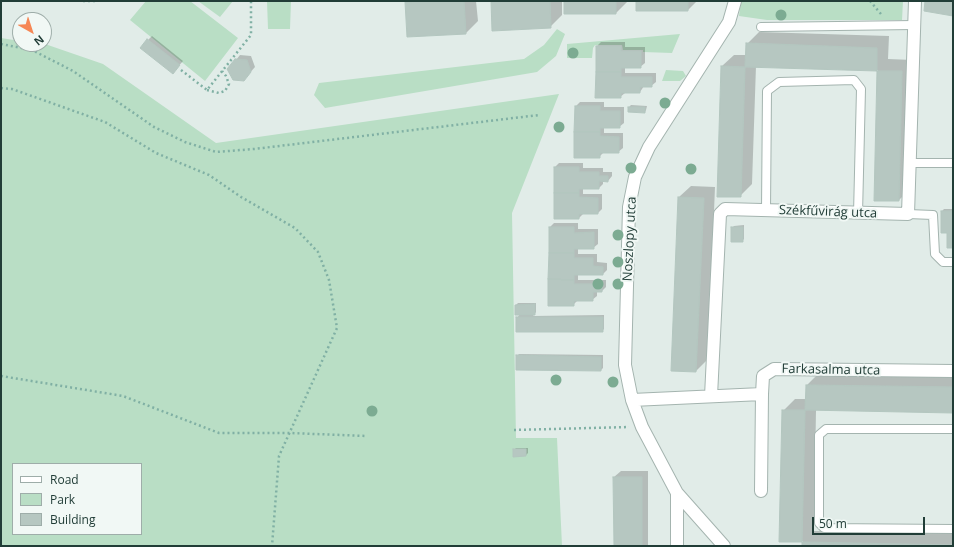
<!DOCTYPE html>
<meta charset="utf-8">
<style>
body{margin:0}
#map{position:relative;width:954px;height:547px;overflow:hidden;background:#e1ece8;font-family:"Open Sans",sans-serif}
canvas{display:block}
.frame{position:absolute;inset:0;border:2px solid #213d37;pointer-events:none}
.legend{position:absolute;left:12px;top:463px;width:130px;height:72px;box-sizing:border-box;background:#f1f8f5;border:1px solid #9eada9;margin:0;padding:5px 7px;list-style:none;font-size:12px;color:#213d37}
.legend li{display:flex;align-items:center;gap:8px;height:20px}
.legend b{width:20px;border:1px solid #9eada9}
.north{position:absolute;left:12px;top:12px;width:40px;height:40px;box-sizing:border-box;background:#f1f8f5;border:1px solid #9eada9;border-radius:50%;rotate:141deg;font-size:11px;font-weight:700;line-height:16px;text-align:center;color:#213d37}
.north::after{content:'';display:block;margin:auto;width:14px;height:18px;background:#f68755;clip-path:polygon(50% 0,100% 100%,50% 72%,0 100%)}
.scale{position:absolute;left:812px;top:517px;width:113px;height:18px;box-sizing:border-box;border:2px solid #213d37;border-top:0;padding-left:5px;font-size:12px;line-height:14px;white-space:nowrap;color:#213d37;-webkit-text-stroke:3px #f1f8f5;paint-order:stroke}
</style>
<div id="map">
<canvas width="954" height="547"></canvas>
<div class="frame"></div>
<ul class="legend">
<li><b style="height:5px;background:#fff"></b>Road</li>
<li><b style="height:11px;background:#b9dec5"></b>Park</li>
<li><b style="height:11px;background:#b6c7c1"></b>Building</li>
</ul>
<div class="north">N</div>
<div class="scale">50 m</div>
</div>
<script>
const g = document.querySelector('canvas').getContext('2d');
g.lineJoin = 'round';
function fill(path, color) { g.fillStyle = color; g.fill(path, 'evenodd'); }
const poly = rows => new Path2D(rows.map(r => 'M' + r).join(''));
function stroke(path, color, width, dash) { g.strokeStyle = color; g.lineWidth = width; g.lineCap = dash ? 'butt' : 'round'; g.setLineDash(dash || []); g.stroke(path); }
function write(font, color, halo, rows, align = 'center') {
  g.font = font + ' "Open Sans",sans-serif'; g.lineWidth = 4; g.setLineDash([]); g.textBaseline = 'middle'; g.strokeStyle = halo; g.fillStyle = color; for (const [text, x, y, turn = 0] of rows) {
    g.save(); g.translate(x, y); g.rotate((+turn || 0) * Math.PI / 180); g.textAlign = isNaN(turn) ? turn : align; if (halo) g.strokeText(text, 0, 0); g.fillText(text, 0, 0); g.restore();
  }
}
fill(poly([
 [146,1,190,1,238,38,205,81,130,20],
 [198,1,233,1,220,17],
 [267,1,291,1,290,29,268,29],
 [741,1,903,1,902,20,767,20,739,16],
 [557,29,565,34,556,56,537,72,325,108,314,95,319,83,524,59,544,45],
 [680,34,672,53,643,52,643,50,623,50,622,45,595,45,593,48,592,58,567,58,567,44],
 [1,38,20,41,20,44,45,44,103,64,216,143,559,94,512,213,516,438,557,438,562,546,1,546],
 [13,464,141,464,141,534,13,534],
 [666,70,683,71,686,76,680,81,662,81]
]), '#b9dec5');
fill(poly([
 [407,1,476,1,478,21,466,33,406,2],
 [492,1,562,1,562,15,550,27],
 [565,1,628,1,616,13],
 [637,1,697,1,688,10],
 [759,32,889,36,888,59,913,60,911,188,899,200,875,200,878,70,756,66,752,184,740,196,722,66,734,55,747,55,747,44],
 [152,36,183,61,177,68,148,40],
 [601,42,625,42,625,47,645,47,645,63,640,67,625,67,625,73,656,73,656,82,651,86,644,86,640,92,625,93,620,97,597,46],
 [240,55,251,56,255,67,248,75,236,60],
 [580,102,604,102,604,107,624,107,624,123,619,127,604,127,604,133,623,133,623,148,618,152,603,153,599,157,576,106],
 [631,105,647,106,646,110,645,112,629,107],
 [559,163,583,163,583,168,603,168,603,172,612,172,612,176,608,181,603,180,603,184,599,188,583,188,583,194,602,194,602,209,598,213,583,214,579,218,555,218,555,167],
 [691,186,715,187,708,359,696,371,679,197],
 [944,209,953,209,953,247,942,211],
 [554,223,578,223,578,229,598,229,598,244,593,248,578,248,578,254,597,254,597,262,607,263,607,270,603,274,578,274,578,280,606,280,606,287,602,291,597,291,597,296,592,300,577,301,573,305,550,227],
 [744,225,744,239,742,241,732,228,734,226],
 [518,303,536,303,536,312,533,316,604,315,604,329,602,331,517,318,520,314,516,305],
 [519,354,603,355,603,368,601,370,517,356],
 [819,373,953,375,953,412,816,410,814,531,953,533,953,546,803,546,803,541,780,541,783,411,795,399,806,399,807,385],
 [516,448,528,448,528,453,526,455,514,450],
 [621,471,648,471,648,546,615,546,614,477]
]), '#0003');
const building = poly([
 [424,1,464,1,466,34,407,37,405,2,424,1],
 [491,1,550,1,551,28,492,31,491,1],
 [564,1,616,1,616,14,564,14,564,1],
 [636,1,688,1,688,11,636,11,636,1],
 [925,1,953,1,953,16,924,11,925,1],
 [147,39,180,65,173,74,140,48,147,39],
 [746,43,877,48,877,71,745,67,746,43],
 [596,46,621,46,621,51,641,51,641,68,621,68,621,72,596,72,596,46],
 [235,59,247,60,251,72,244,81,233,80,227,69,235,59],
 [721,66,745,67,741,197,717,197,721,66],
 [877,71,902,71,899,201,874,201,877,71],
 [596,72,621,72,621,77,652,77,652,87,640,87,640,93,621,93,621,98,595,98,596,72],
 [575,106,600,106,600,111,620,111,620,128,600,128,600,132,574,132,575,106],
 [628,107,645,107,645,113,628,112,628,107],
 [574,132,600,132,600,136,619,137,619,153,600,153,600,158,574,158,574,132],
 [554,167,579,167,579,172,599,172,599,176,608,176,608,182,599,181,599,189,579,189,579,193,554,193,554,167],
 [554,193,579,193,579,197,598,198,598,214,579,214,579,219,554,219,554,193],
 [678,197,704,198,696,372,671,371,678,197],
 [941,211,953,211,953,248,947,248,947,233,941,233,941,211],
 [549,227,574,227,574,233,594,232,594,249,574,249,574,253,549,253,549,227],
 [731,227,743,227,743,242,731,242,731,227],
 [549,253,574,253,574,258,593,258,593,266,603,267,603,275,574,275,574,280,548,279,549,253],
 [548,279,574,280,574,284,602,284,602,292,593,292,593,301,574,301,574,306,548,306,548,279],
 [535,304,535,315,515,315,515,305,535,304],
 [516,317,603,317,603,332,516,332,516,317],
 [516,355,601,357,601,371,516,370,516,355],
 [806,385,953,387,953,413,805,410,806,385],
 [782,410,805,410,802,542,779,542,782,410],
 [513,449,526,449,526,456,513,457,513,449],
 [613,477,642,477,642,546,614,546,613,477],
 [802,542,953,545,953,546,802,546,802,542]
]);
fill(building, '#b6c7c1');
stroke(building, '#b3c6bf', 1);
const service = poly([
 [761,27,914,25],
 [909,163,953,163],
 [766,210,767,91,779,82,854,80,861,89,858,214],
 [908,214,933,215,935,254,943,262,953,262],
 [953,429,826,429,819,435,819,523,824,528,953,529]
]);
const minor = poly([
 [711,396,720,214,725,209,908,214,915,1],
 [632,400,762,394,763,376,774,369,953,371],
 [761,491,762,394],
 [677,493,677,546],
 [724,546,677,493,642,427,632,400,625,365,629,207,635,177,649,147,729,22,735,1]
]);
stroke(service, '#a4b4af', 10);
stroke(minor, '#a4b4af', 14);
stroke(poly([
 [83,1,96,1],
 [870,1,881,14],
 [1,44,32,50,73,71,154,127,185,142,216,152,254,149,539,115],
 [181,70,207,90,251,35,251,1],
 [1,88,12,89,105,122,156,153,209,175,241,197,295,228,318,252,329,280,337,328,279,456,272,546],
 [207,90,219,93,225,91,229,84,226,76,222,71],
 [1,376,123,396,219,433,290,433,366,436],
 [514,430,629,427]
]), '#80b0a4', 2.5, [2, 3]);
stroke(service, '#fff', 8);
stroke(minor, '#fff', 12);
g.fillStyle = '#7cab92';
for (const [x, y] of [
 [781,15],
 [573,53],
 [665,103],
 [559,127],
 [631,168],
 [691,169],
 [618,235],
 [618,262],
 [598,284],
 [618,284],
 [556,380],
 [613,382],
 [372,411]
]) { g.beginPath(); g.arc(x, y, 5.5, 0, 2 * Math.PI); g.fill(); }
write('13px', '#213d37', '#f1f8f5', [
 ["Székfűvirág utca",828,212,2],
 ["Noszlopy utca",630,239,-87],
 ["Farkasalma utca",831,370,1]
]);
</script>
